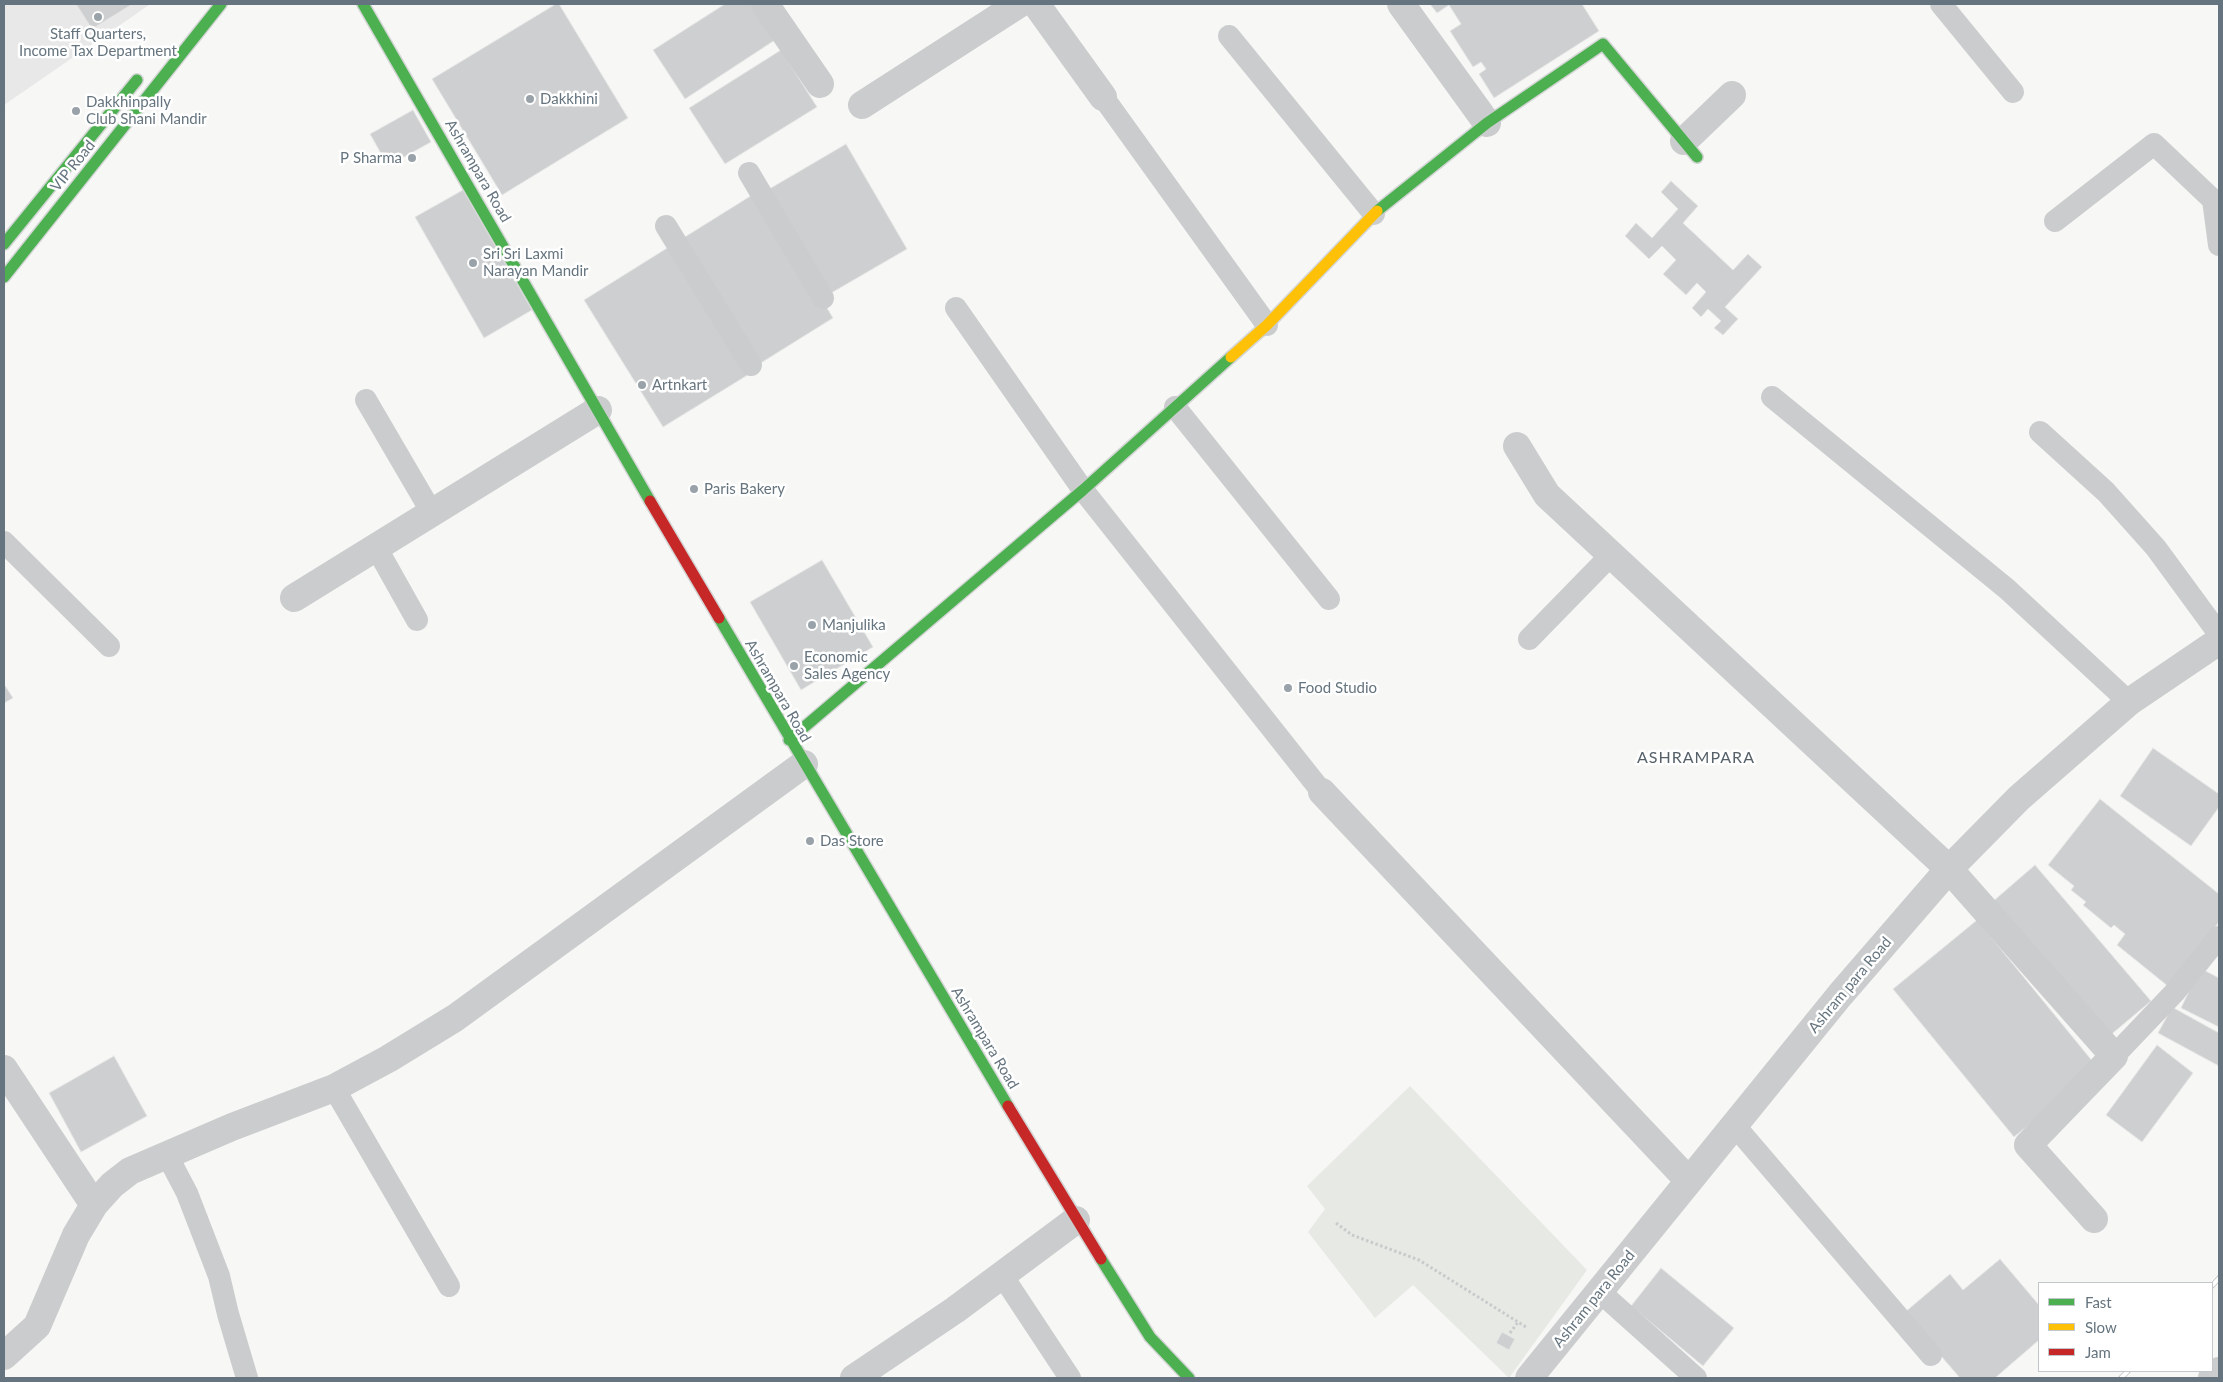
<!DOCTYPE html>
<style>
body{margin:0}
#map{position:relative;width:2223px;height:1382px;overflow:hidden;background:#f7f7f6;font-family:Lato,sans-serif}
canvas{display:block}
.frame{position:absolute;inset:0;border:5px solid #65747e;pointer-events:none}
.legend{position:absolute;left:2038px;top:1282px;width:175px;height:90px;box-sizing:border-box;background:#fff;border:1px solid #c1c7cb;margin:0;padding:6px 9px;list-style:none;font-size:15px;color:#65747e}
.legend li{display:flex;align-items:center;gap:10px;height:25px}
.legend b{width:25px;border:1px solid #c1c7cb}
</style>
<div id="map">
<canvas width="2223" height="1382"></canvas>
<div class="frame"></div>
<ul class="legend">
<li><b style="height:6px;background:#4caf50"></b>Fast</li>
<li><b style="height:6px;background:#ffc107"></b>Slow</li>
<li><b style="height:6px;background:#c62828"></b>Jam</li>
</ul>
</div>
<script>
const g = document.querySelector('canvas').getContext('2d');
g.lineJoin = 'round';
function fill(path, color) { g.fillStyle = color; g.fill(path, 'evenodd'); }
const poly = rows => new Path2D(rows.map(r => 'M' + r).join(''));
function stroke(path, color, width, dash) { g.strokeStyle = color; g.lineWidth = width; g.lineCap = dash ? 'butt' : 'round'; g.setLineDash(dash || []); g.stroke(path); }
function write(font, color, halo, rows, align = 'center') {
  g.font = font + ' Lato,sans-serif'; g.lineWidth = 5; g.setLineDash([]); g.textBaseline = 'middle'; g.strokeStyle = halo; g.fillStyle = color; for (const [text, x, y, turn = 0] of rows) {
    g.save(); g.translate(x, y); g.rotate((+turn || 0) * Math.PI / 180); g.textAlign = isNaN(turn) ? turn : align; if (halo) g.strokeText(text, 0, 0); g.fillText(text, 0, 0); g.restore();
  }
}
fill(poly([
 [4,4,149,4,149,5,4,105]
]), '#e7e8e7');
fill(poly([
 [1410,1086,1587,1270,1509,1378,1413,1285,1375,1318,1308,1232,1325,1209,1307,1186]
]), '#e7e9e4');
const building = poly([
 [76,4,130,4,131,5,92,29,76,4],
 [556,4,559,4,628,118,502,195,432,79,556,4],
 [725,4,751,4,775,40,685,99,653,50,725,4],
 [1430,4,1582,4,1599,31,1494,98,1479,74,1486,69,1481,62,1473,67,1450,31,1461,24,1449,5,1437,13,1430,4],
 [781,50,817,107,725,164,689,108,781,50],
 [413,110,431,142,388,166,370,134,413,110],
 [846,144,907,249,826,296,764,192,846,144],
 [1671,181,1698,206,1683,223,1733,270,1748,254,1762,267,1725,307,1738,319,1723,335,1714,328,1721,321,1708,309,1701,317,1692,308,1706,292,1697,283,1686,295,1663,274,1676,260,1662,246,1649,259,1625,236,1636,223,1652,238,1678,209,1661,192,1671,181],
 [463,190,532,310,484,338,415,217,463,190],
 [757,192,833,318,756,366,680,240,757,192],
 [672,245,751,373,663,427,584,300,672,245],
 [822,560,873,647,801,690,750,602,822,560],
 [4,684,13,698,4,703,4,684],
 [2153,748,2219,794,2219,807,2191,846,2120,796,2153,748],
 [2100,799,2219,894,2219,922,2169,987,2117,945,2125,934,2114,925,2111,928,2083,905,2086,902,2071,890,2074,886,2048,865,2100,799],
 [2035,865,2151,1001,2107,1038,1991,903,2035,865],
 [1977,920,2098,1068,2014,1137,1893,989,1977,920],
 [2200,968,2219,978,2219,1027,2181,1008,2200,968],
 [2172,1007,2219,1033,2219,1066,2158,1033,2172,1007],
 [2157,1045,2193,1073,2142,1142,2106,1115,2157,1045],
 [114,1056,147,1116,81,1152,49,1093,114,1056],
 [2000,1259,2039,1305,2039,1340,1995,1378,1960,1378,1904,1313,1950,1274,1963,1290,2000,1259],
 [1661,1268,1734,1328,1703,1366,1631,1306,1661,1268],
 [1502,1332,1515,1339,1509,1350,1496,1343,1502,1332]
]);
fill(building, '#cecfd0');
stroke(building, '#e6e6e6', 1);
const fast = poly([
 [363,4,650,501],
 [1377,211,1487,123,1603,44,1697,157],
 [4,244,137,80],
 [4,277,221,4],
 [719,618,1008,1106],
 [789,740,1083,490,1231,357],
 [1101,1259,1150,1337,1189,1378]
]);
const slow = poly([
 [1231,357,1267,325,1377,211]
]);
const jam = poly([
 [650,501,719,618],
 [1008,1106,1101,1259]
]);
stroke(fast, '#d4d5d5', 14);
stroke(slow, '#d4d5d5', 14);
stroke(jam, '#d4d5d5', 14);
stroke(poly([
 [1336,1223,1352,1235,1419,1260,1526,1327],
 [1510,1333,1518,1322]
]), '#c9cacb', 3, [2.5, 2.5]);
stroke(poly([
 [1941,4,2013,92],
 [1229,36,1374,214],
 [1103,97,1267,325],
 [749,173,823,298],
 [2055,221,2154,144,2213,200,2219,245],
 [666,226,751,365],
 [956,308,1083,490,1322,792],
 [1772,397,2007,589,2129,702],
 [366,400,432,513],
 [1175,407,1329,599],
 [2040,432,2106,492,2156,548,2219,634],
 [4,542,109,646],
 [376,547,417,620],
 [1529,639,1611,555],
 [2114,1056,2174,993,2219,937],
 [334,1088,449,1286],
 [1735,1126,1931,1355],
 [167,1155,187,1193,219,1276,228,1314,247,1378],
 [1002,1275,1070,1378],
 [1600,1292,1696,1378]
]), '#cbcccd', 22);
stroke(poly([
 [765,4,820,84],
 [1036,4,1103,97],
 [1401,4,1487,123],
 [862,105,1019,4],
 [1684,141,1732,95],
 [1517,446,1547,495,1949,869,2114,1056,2028,1145,2094,1219],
 [294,598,598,410],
 [1322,792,1689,1181],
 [4,1069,94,1205],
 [4,1356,37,1326,76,1235,94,1205,112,1185,130,1171,232,1127,334,1088,388,1059,455,1018,804,764],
 [854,1378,955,1310,1076,1220],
 [1529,1378,1840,995,1949,869,2019,798,2129,702,2219,641],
 [2212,1378,2219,1371]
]), '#cbcccd', 28);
stroke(fast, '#4caf50', 11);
stroke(slow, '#ffc107', 11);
stroke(jam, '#c62828', 11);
const rail = poly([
 [2212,1286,2219,1278],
 [2121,1378,2128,1371]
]);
stroke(rail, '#c1c2c3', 5.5);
stroke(rail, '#fff', 4, [11]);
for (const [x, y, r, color] of [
 [98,17,5,"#98a2a8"],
 [530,99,5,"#98a2a8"],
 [76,111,5,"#98a2a8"],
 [412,158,5,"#98a2a8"],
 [473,263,5,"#98a2a8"],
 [642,385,5,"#98a2a8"],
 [694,489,5,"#98a2a8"],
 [812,625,5,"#98a2a8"],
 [794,666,5,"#98a2a8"],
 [1288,688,5,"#98a2a8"],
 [810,841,5,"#98a2a8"]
]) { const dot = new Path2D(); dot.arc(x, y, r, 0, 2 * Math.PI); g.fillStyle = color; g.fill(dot); stroke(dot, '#fff', 2); }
write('15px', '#65747e', '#fff', [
 ["Staff Quarters,",98,34,"center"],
 ["Income Tax Department",98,51,"center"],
 ["Dakkhini",540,99],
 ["Dakkhinpally",86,102],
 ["Club Shani Mandir",86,119],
 ["P Sharma",402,158,"right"],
 ["Sri Sri Laxmi",483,254],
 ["Narayan Mandir",483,271],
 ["Artnkart",652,385],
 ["Paris Bakery",704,489],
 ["Manjulika",822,625],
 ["Economic",804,657],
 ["Sales Agency",804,674],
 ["Food Studio",1298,688],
 ["Das Store",820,841]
], 'left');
write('15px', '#65747e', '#fff', [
 ["VIP Road",73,166,-51],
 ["Ashrampara Road",478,171,60],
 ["Ashrampara Road",778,691,60],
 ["Ashram para Road",1850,985,-50],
 ["Ashrampara Road",985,1038,59],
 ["Ashram para Road",1594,1299,-51]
]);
g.letterSpacing = '1px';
write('16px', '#56616a', '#fff', [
 ["ASHRAMPARA",1696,758]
]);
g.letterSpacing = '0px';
</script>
